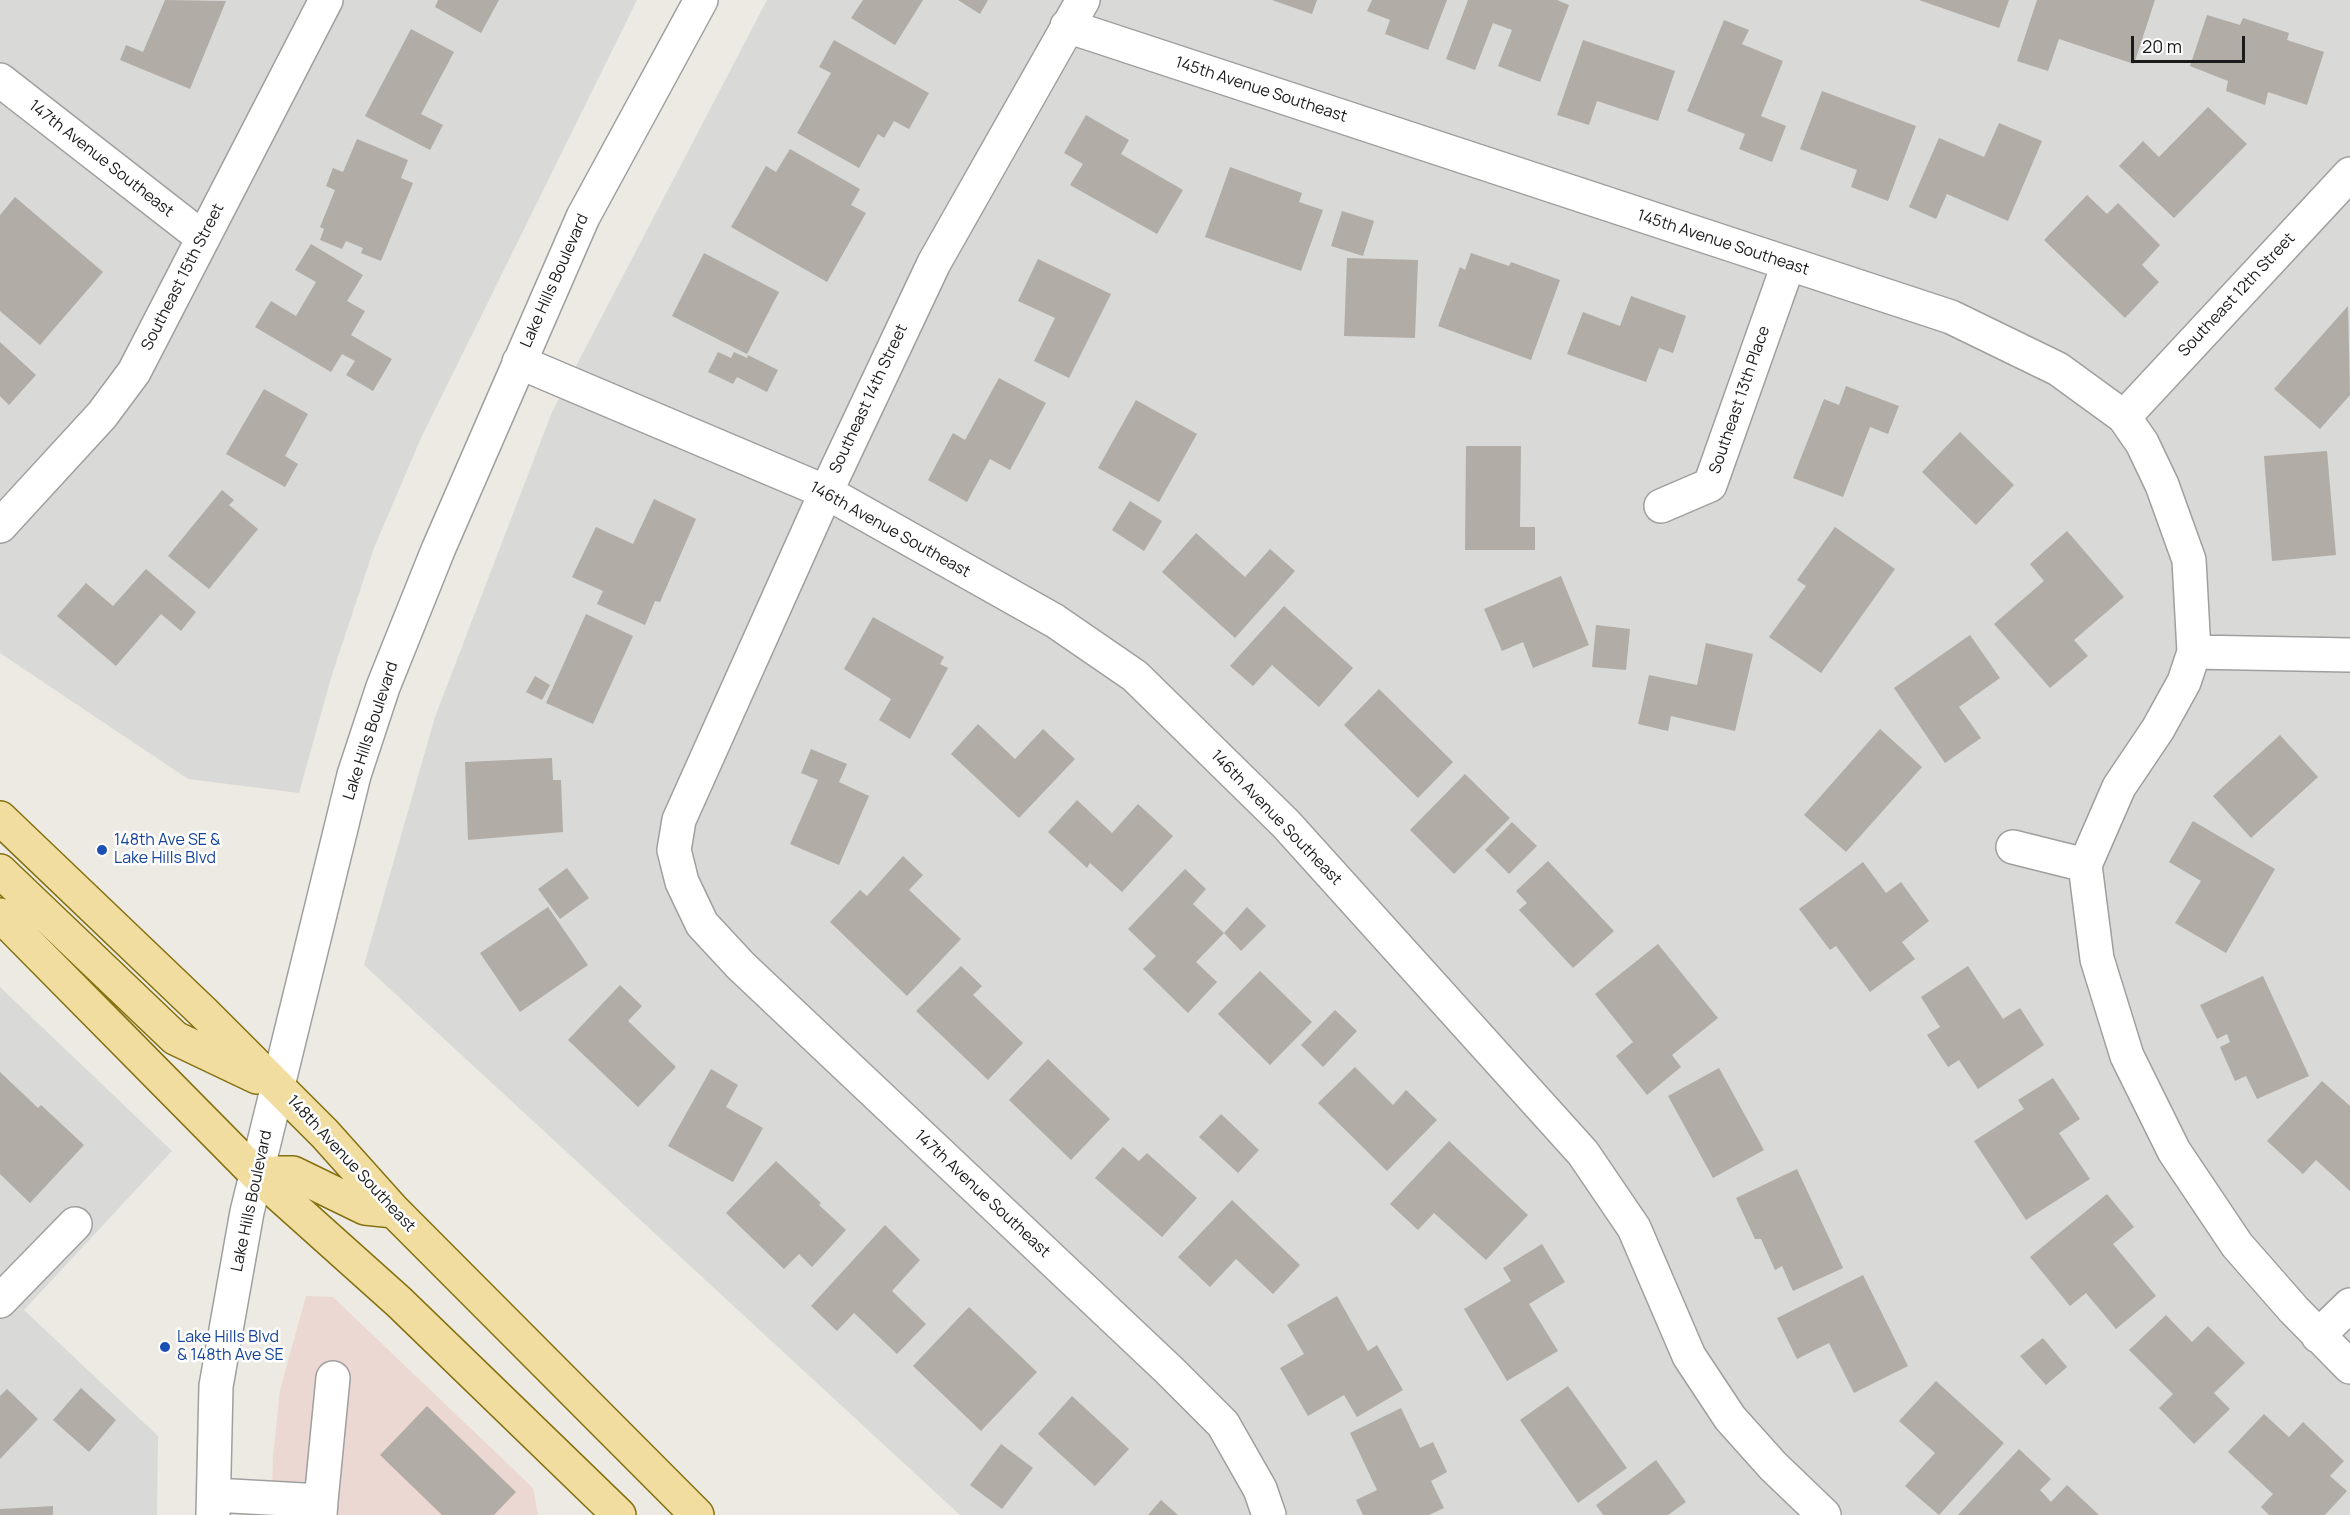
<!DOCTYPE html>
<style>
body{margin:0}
#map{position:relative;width:2350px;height:1515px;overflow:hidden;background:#eceae2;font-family:Manrope,sans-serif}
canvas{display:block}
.scale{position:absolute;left:2131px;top:36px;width:114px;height:27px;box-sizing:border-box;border:3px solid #1b1b1b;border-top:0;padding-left:8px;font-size:18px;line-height:21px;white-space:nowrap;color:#1b1b1b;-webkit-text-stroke:4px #fff;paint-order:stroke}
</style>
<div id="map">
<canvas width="2350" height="1515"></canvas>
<div class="scale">20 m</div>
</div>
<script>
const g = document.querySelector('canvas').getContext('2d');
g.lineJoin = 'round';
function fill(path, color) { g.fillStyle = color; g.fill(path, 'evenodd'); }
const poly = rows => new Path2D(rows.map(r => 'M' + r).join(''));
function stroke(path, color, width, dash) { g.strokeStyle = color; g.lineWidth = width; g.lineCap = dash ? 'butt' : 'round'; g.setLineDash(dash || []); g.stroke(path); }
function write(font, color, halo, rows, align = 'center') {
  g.font = font + ' Manrope,sans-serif'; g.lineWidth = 5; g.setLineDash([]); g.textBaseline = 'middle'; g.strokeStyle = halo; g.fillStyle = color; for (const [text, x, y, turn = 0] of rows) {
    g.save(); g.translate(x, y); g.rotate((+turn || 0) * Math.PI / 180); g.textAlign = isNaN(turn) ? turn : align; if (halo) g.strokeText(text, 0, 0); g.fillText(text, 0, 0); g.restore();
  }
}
fill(poly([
 [0,0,637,0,421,438,374,548,331,678,299,793,188,779,0,653],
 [767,0,2350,0,2350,1515,960,1515,364,965,435,717,552,412],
 [0,987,172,1151,24,1310,158,1436,157,1515,0,1515]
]), '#d9d9d8');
fill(poly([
 [306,1296,333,1297,533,1488,538,1515,271,1515,273,1457,280,1390]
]), '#ecd8d2');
fill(poly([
 [165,0,226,1,190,89,120,60,126,45,143,52],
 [438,0,499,0,481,33,435,7],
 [863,0,923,0,895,45,851,18],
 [958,0,988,0,980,14],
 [1272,0,1317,0,1312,14],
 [1372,0,1447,0,1428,50,1385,34,1390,20,1367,11],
 [1468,0,1557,0,1569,5,1540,82,1498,66,1512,30,1493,23,1475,70,1446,59],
 [1919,0,2009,0,1999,28],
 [2037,0,2155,0,2134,64,2059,39,2048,71,2017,61],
 [2207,15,2240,25,2243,18,2289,33,2287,40,2324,52,2307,105,2268,92,2265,105,2226,91,2228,81,2190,66],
 [1724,20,1749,30,1742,44,1783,61,1761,116,1786,126,1772,162,1739,149,1745,134,1687,111],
 [411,29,454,52,421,114,443,125,430,150,365,116],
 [834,40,929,93,909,129,894,121,884,138,878,134,859,168,797,133,831,73,819,67],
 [1583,40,1675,71,1658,121,1597,101,1589,125,1557,115],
 [1822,91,1916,126,1888,201,1851,187,1857,170,1800,149],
 [2208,107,2247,144,2174,218,2119,166,2143,141,2159,157],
 [1086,115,1129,140,1121,154,1183,190,1157,234,1070,185,1083,164,1064,153],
 [1999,123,2042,141,2008,221,1947,194,1936,219,1909,207,1939,138,1984,157],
 [357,139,408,160,401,178,413,183,381,261,361,253,363,248,346,241,342,249,320,240,324,229,320,227,335,190,326,186,333,168,343,172],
 [790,149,860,189,851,205,866,213,827,282,731,227,766,166,776,172],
 [1230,167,1302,193,1299,202,1323,210,1301,271,1205,237],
 [2087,195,2107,214,2118,203,2160,245,2142,265,2159,282,2125,318,2044,240],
 [15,197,103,272,40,345,0,311,0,215],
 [1342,211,1374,221,1363,256,1331,246],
 [311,244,363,275,347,301,365,311,351,335,392,359,373,391,346,375,355,361,342,354,331,372,255,327,271,301,296,316,316,282,295,270],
 [704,253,779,292,747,354,672,316],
 [1471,253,1509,266,1511,262,1560,280,1531,360,1438,326,1460,267,1465,270],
 [1347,258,1418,260,1415,338,1344,336],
 [1038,259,1111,294,1069,378,1034,361,1055,318,1018,301],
 [1631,296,1686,316,1673,353,1659,348,1646,382,1567,354,1583,312,1620,326],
 [2348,306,2350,395,2320,429,2274,389],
 [0,342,36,375,9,405,0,396],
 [718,352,731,358,734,352,747,358,748,355,778,370,767,392,737,377,733,384,708,372],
 [999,378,1046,403,1010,470,990,459,967,502,928,480,953,433,965,440],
 [1846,386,1899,406,1888,434,1870,427,1843,497,1793,478,1824,399,1839,405],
 [264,389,308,414,285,456,298,464,285,487,226,454],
 [1136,400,1197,434,1159,502,1098,468],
 [1960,432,2014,485,1976,525,1922,472],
 [1466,446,1521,446,1520,527,1535,527,1535,550,1465,550],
 [2327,451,2336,555,2272,561,2264,456],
 [222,490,234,500,229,505,258,529,209,589,168,556],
 [654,499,696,519,660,602,655,601,645,625,597,604,603,591,572,577,596,527,633,544],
 [1130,501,1162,521,1144,551,1112,530],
 [1835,527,1895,569,1821,673,1769,637,1806,586,1797,580],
 [2067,531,2124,597,2074,640,2088,656,2050,688,1994,624,2044,581,2030,564],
 [1196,533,1245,577,1270,549,1295,571,1235,638,1162,572],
 [146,569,196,612,181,631,161,614,116,666,57,616,86,583,113,606],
 [1561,576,1589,645,1533,668,1523,642,1502,651,1484,609],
 [1284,606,1353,668,1319,707,1272,665,1253,686,1230,666],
 [586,614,633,636,593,724,546,703],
 [873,617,944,657,940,664,948,668,910,739,879,720,891,699,844,669],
 [1596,625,1630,629,1626,670,1592,667],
 [1970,635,2000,678,1959,707,1981,738,1945,763,1894,688],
 [1706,643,1753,654,1735,731,1671,716,1668,731,1638,724,1649,675,1697,685],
 [535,676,550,685,542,700,526,692],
 [1379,689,1453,762,1418,798,1344,725],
 [978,724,1015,759,1043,729,1075,759,1019,818,951,754],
 [1880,729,1922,767,1846,852,1804,815],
 [2280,735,2318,777,2251,838,2213,796],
 [811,749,847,764,839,782,869,796,839,865,790,844,818,780,801,773],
 [552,758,553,780,561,780,563,832,468,840,465,762],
 [1465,774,1510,818,1454,874,1410,830],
 [1077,800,1112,833,1138,804,1173,836,1122,892,1090,863,1087,868,1048,832],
 [2193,821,2275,869,2226,953,2175,923,2201,881,2169,862],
 [1512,822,1537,846,1509,874,1485,850],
 [903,856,923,875,909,890,961,939,907,996,830,922,860,890,867,896],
 [1548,861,1614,931,1573,968,1519,910,1527,903,1516,891],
 [1863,862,1886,893,1901,882,1929,921,1902,942,1915,959,1870,992,1836,946,1830,950,1799,909],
 [567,868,589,898,560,919,538,889],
 [1185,869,1206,889,1193,904,1224,933,1196,962,1217,982,1188,1013,1143,969,1156,956,1128,929],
 [548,907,588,965,520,1012,480,953],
 [1247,907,1266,926,1241,951,1224,933],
 [1658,944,1718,1018,1672,1055,1681,1067,1647,1095,1616,1056,1633,1042,1595,994],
 [961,966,982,986,973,995,1023,1043,988,1080,916,1011],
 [1968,966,2003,1019,2020,1008,2044,1045,1978,1089,1959,1060,1948,1067,1927,1035,1940,1027,1921,997],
 [1260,971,1312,1022,1270,1065,1218,1014],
 [2263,976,2309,1076,2257,1099,2246,1076,2235,1081,2220,1047,2230,1042,2227,1034,2217,1039,2200,1005],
 [620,985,642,1006,628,1021,676,1067,638,1107,568,1040],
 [1335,1010,1357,1031,1323,1067,1301,1045],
 [1048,1059,1110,1119,1071,1160,1009,1100],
 [1355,1067,1393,1105,1406,1090,1437,1120,1387,1171,1318,1103],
 [1719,1068,1764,1150,1713,1178,1668,1096],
 [711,1069,738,1085,726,1107,763,1128,733,1182,668,1146],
 [0,1072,38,1108,41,1105,84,1145,30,1203,0,1174],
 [2053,1078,2080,1119,2059,1133,2090,1179,2026,1220,1974,1141,2024,1109,2018,1100],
 [2322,1081,2350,1106,2350,1191,2316,1160,2303,1174,2267,1141],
 [1221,1114,1259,1150,1238,1173,1199,1137],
 [1449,1141,1528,1215,1486,1260,1434,1213,1418,1230,1390,1204],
 [1123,1147,1139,1161,1147,1153,1197,1198,1162,1237,1095,1178],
 [776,1161,821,1203,819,1205,846,1230,812,1267,799,1254,784,1269,726,1213],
 [1797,1169,1843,1268,1793,1291,1782,1266,1775,1270,1761,1239,1755,1239,1736,1198],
 [2107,1194,2134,1227,2113,1244,2156,1296,2116,1329,2086,1293,2070,1306,2030,1257],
 [1232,1200,1300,1265,1273,1294,1236,1259,1210,1287,1178,1257],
 [885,1225,920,1260,892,1291,926,1324,897,1354,854,1313,837,1331,811,1306],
 [1542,1244,1565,1282,1529,1304,1558,1351,1507,1381,1464,1309,1511,1281,1503,1268],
 [1863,1275,1908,1366,1854,1393,1829,1343,1797,1359,1777,1318],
 [1337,1296,1368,1351,1377,1345,1403,1390,1357,1417,1344,1395,1308,1416,1280,1368,1304,1354,1287,1325],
 [969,1307,1037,1372,981,1431,913,1366],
 [2166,1315,2192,1342,2208,1326,2245,1363,2214,1393,2230,1409,2194,1444,2159,1408,2173,1394,2129,1350],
 [2043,1338,2067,1367,2046,1385,2020,1356],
 [1936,1381,2004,1443,1939,1515,1905,1486,1935,1453,1899,1421],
 [1568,1386,1627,1468,1578,1503,1520,1420],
 [81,1388,116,1420,89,1452,53,1420],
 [7,1389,38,1419,0,1459,0,1396],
 [1072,1396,1129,1449,1095,1486,1038,1434],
 [427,1406,516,1492,494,1515,442,1515,380,1455],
 [1401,1408,1420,1448,1433,1442,1447,1472,1431,1481,1444,1508,1429,1515,1363,1515,1356,1500,1377,1490,1350,1433],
 [2264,1414,2289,1437,2303,1422,2344,1461,2330,1476,2347,1491,2325,1515,2269,1515,2261,1507,2273,1494,2228,1452],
 [1001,1444,1033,1468,1002,1509,970,1485],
 [2019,1449,2051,1479,2040,1490,2051,1502,2067,1485,2099,1515,1958,1515],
 [1656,1460,1686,1502,1668,1515,1603,1515,1596,1505],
 [1161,1500,1178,1515,1148,1515],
 [53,1506,53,1515,0,1515,0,1509]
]), '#b1aca5');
const minor = poly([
 [1083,0,934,263,826,492,679,820,674,850,682,882,702,924,741,966,1169,1370,1223,1424,1260,1489,1269,1515],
 [1067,26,1951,317,2058,369,2124,417,2142,443,2162,485,2189,560,2194,652,2184,682,2158,729,2119,787,2085,865,2097,959,2127,1056,2174,1151,2237,1245,2294,1310,2350,1367],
 [0,80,203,238],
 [519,362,826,492,1055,621,1135,676,1286,824,1583,1153,1634,1228,1689,1356,1730,1418,1773,1466,1824,1515],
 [2124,417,2350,174],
 [1661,506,1710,485,1788,265],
 [0,526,102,415,134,372,326,0],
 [2194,652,2350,655],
 [2013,847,2085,865],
 [0,1301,75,1224],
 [2318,1336,2350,1305],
 [214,1495,321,1501,320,1515],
 [321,1501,333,1378],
 [213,1515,216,1386,247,1212,354,775,383,687,438,550,583,217,701,0]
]);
const major = poly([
 [0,818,203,1012,325,1134,394,1211,697,1515],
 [0,871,175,1038,257,1077],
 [0,915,255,1173,399,1302,619,1515],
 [255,1173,293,1173,365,1208,394,1211]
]);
stroke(minor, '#9f9f9f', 36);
stroke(major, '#84710f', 36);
stroke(minor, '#fff', 33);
stroke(major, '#f2dda1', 33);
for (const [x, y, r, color] of [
 [102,850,6,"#1a4fb4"],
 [165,1347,6,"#1a4fb4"]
]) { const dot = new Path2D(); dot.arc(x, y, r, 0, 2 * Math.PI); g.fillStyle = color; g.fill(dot); stroke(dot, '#fff', 2); }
write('16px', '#1b1b1b', '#fff', [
 ["145th Avenue Southeast",1261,90,18],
 ["147th Avenue Southeast",101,159,38],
 ["145th Avenue Southeast",1723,243,18],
 ["Southeast 15th Street",183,277,-63],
 ["Lake Hills Boulevard",555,281,-66],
 ["Southeast 12th Street",2237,295,-47],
 ["Southeast 14th Street",869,399,-65],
 ["Southeast 13th Place",1740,400,-71],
 ["146th Avenue Southeast",890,530,29],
 ["Lake Hills Boulevard",371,731,-72],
 ["146th Avenue Southeast",1276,818,46],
 ["148th Avenue Southeast",351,1164,47],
 ["147th Avenue Southeast",982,1194,43],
 ["Lake Hills Boulevard",252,1201,-78]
]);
write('16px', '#164399', '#fff', [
 ["148th Ave SE &",114,841],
 ["Lake Hills Blvd",114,859],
 ["Lake Hills Blvd",177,1338],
 ["& 148th Ave SE",177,1356]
], 'left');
</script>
